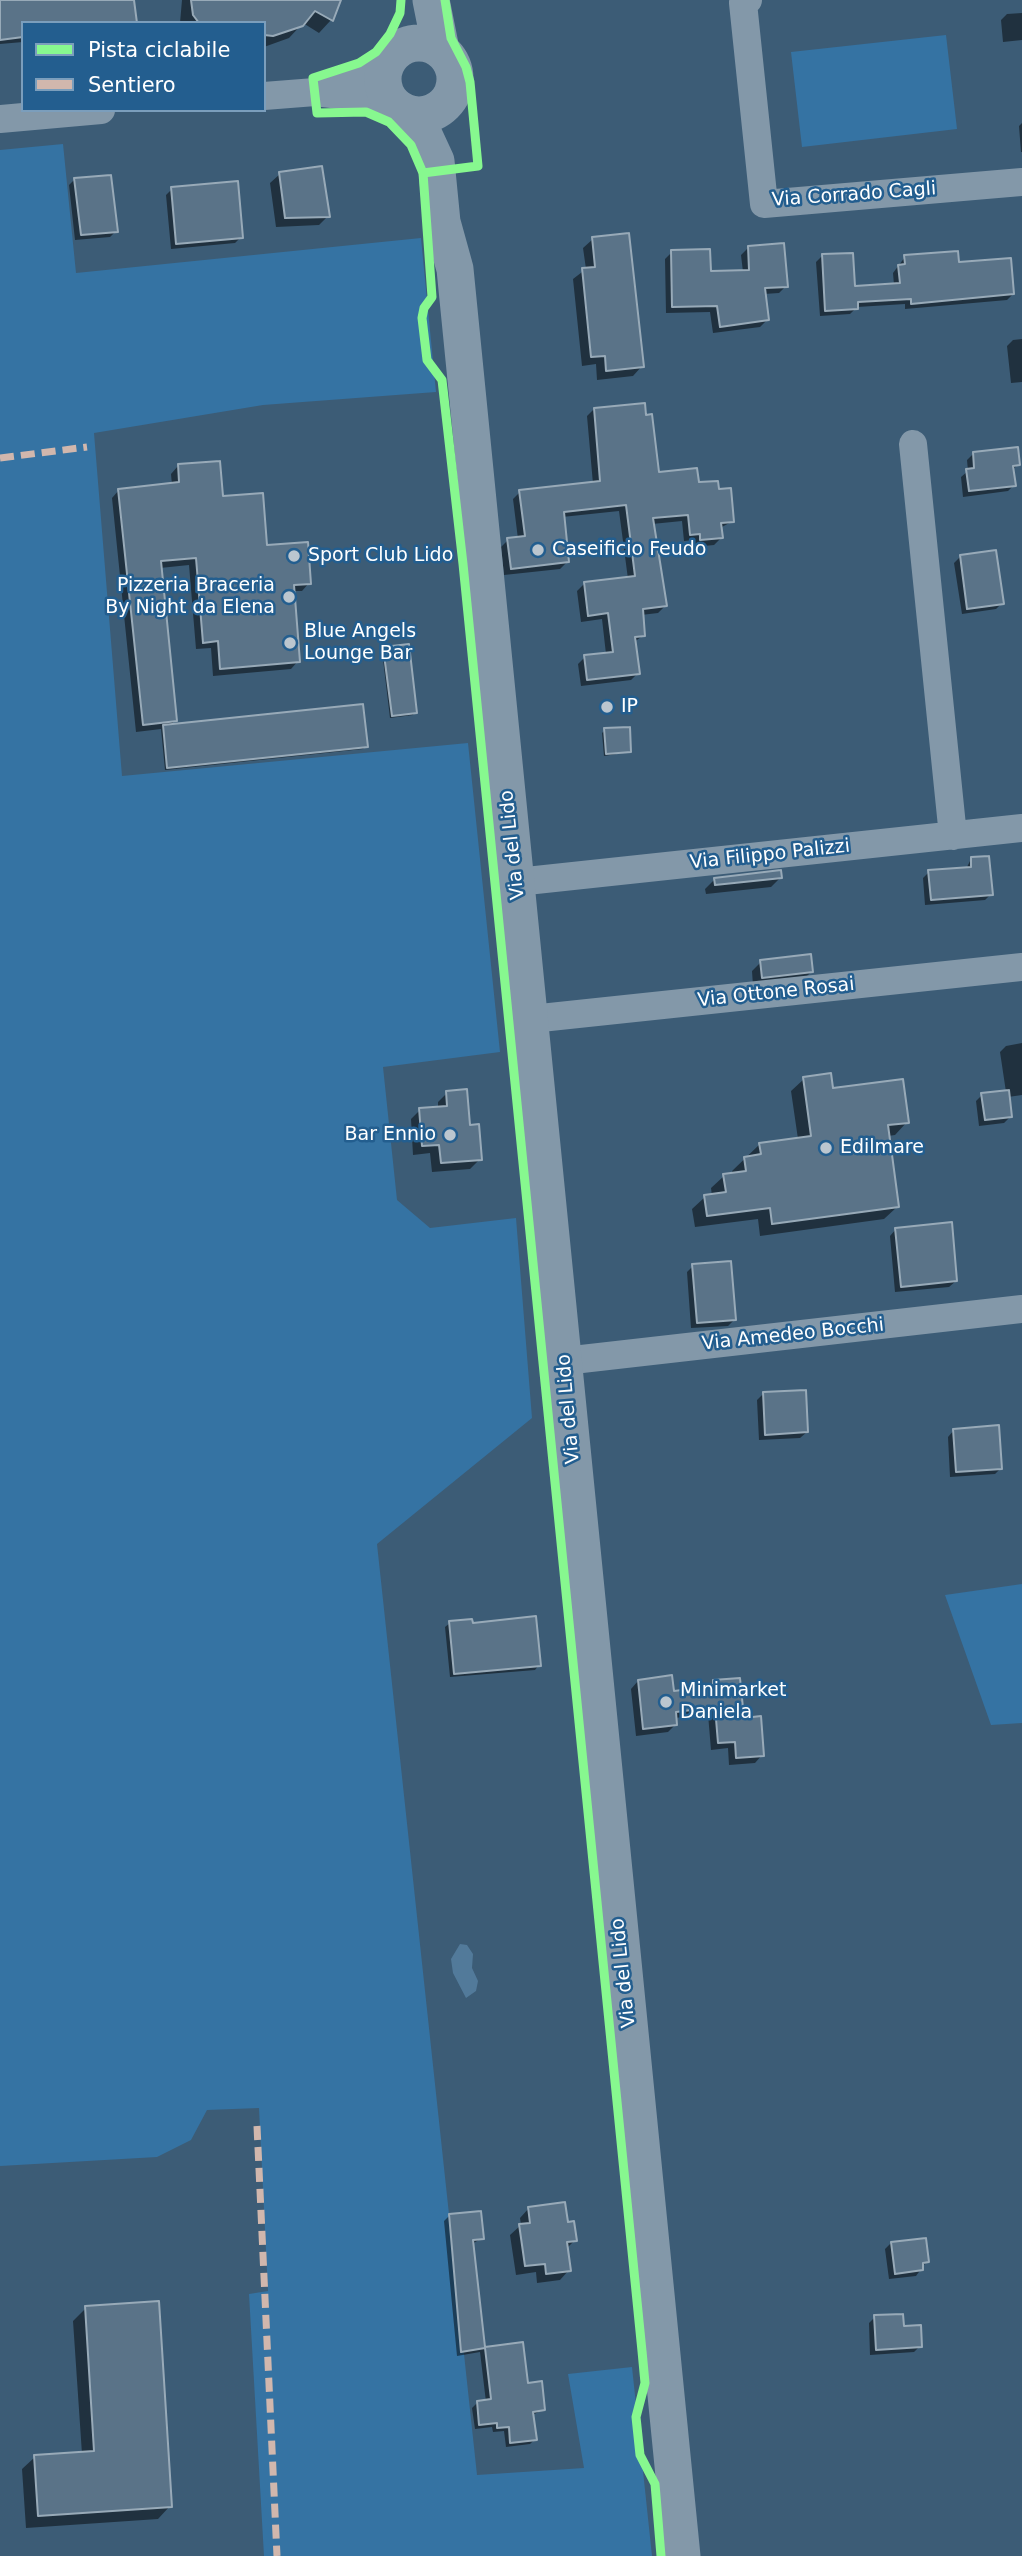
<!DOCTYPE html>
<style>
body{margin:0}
#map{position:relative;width:1022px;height:2556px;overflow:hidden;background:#3c5c76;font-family:"DejaVu Sans",sans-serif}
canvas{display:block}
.legend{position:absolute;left:21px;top:21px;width:245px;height:91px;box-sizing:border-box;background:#235e8f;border:2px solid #7b9ebc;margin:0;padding:9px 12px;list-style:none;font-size:21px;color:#fff}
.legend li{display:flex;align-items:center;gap:14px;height:35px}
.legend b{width:35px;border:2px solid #7b9ebc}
</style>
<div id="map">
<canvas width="1022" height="2556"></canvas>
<ul class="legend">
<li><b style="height:9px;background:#87f88f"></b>Pista ciclabile</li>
<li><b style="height:9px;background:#d1b7ad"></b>Sentiero</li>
</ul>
</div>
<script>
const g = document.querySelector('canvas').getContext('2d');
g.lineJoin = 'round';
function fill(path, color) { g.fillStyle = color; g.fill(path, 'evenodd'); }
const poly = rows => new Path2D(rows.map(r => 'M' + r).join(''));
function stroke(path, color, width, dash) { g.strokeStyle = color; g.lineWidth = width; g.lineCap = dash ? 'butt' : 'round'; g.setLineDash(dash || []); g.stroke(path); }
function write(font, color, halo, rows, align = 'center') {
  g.font = font + ' "DejaVu Sans",sans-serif'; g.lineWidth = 5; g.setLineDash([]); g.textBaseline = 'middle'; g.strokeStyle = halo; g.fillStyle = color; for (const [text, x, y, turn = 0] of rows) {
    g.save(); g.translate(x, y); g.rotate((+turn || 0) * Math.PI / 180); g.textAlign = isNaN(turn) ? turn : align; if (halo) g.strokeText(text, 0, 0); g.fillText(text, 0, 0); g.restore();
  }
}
fill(poly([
 [946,35,957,129,802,147,791,52],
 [63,144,76,273,421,238,436,392,263,405,94,433,122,776,468,743,500,1052,383,1067,397,1200,430,1228,516,1218,532,1418,377,1544,477,2475,584,2468,568,2374,632,2367,652,2556,264,2556,249,2294,268,2291,259,2108,207,2110,191,2140,157,2157,0,2166,0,150],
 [1022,1584,1022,1723,991,1725,945,1595]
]), '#3573a3');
fill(poly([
 [460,1944,467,1945,473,1954,472,1968,478,1981,476,1991,466,1998,453,1973,451,1959]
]), '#527a9a');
fill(poly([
 [0,0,133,0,23,23,23,42,0,44],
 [182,0,339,0,331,20,319,33,303,23,289,38,264,47,264,23,180,23],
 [1022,13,1022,40,1003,42,1001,20,1007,14],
 [1022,123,1022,152,1021,152,1019,126],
 [280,174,328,216,319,225,276,227,270,183],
 [75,179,116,231,110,237,75,240,69,185],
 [172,189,241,237,235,243,171,249,166,195],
 [593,239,642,366,633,376,597,380,596,364,582,366,573,279,586,269,583,248],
 [748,248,786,286,779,293,764,294,767,320,760,327,713,333,710,312,666,313,665,259,672,252,709,273,743,272,741,255],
 [822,256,853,287,894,285,893,273,905,257,958,264,1013,294,1007,300,905,309,905,304,857,307,850,314,820,316,816,262],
 [1022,339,1022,382,1011,383,1007,346,1013,340],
 [594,409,657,474,697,484,733,521,720,528,721,538,714,545,694,547,693,540,684,541,682,521,652,524,665,606,658,613,641,615,644,635,634,642,638,673,631,680,581,686,578,664,585,657,606,654,602,619,581,622,577,591,584,584,628,579,619,511,562,517,567,562,560,569,504,575,501,547,508,540,518,539,513,499,520,492,593,484,587,416],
 [973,454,1018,464,1012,471,1014,485,1008,491,963,497,961,477,968,471,967,460],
 [178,466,221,498,265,547,309,583,302,591,293,591,298,661,291,669,213,676,211,648,196,649,189,565,160,568,175,720,170,726,366,746,363,749,165,770,161,729,136,732,112,498,119,490,172,485,171,474],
 [960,557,1002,603,996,609,962,614,954,563],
 [384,649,415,712,413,715,390,718,382,651],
 [605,730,629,752,604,756,602,733],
 [971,859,991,894,985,900,925,905,923,878,929,872,966,869],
 [780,878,771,887,706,894,705,889,715,879],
 [761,962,811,972,802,981,753,986,752,971],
 [1022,1043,1022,1095,1008,1097,1010,1117,1004,1123,979,1126,976,1101,982,1095,1006,1092,1000,1052,1006,1046],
 [804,1079,907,1122,895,1135,888,1136,897,1207,884,1219,760,1236,758,1219,695,1227,692,1209,705,1197,712,1196,711,1188,724,1176,733,1174,732,1171,760,1144,798,1139,791,1091],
 [447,1093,468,1126,480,1159,470,1169,432,1172,430,1153,413,1155,411,1119,420,1110,438,1109,438,1102],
 [896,1229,956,1281,949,1287,895,1292,890,1236],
 [693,1266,734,1320,728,1326,691,1328,687,1272],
 [763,1394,807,1432,800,1438,759,1440,757,1400],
 [954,1430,1001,1468,995,1474,950,1477,948,1437],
 [450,1623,471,1625,539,1665,535,1670,450,1677,445,1627],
 [638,1681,672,1693,707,1688,714,1682,762,1755,755,1763,729,1765,728,1748,711,1750,708,1714,675,1718,676,1724,668,1732,636,1736,631,1689],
 [529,2208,566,2224,575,2240,566,2249,569,2270,560,2280,537,2283,536,2272,516,2275,510,2235,521,2225,520,2218],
 [449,2216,482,2238,472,2244,483,2349,521,2344,526,2384,543,2410,532,2415,535,2439,530,2444,506,2447,504,2431,493,2432,492,2427,475,2429,472,2408,477,2403,486,2402,480,2352,457,2356,444,2221],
 [891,2243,927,2261,916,2276,889,2279,885,2249],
 [86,2308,170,2506,158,2519,26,2528,22,2469,35,2457,82,2454,73,2321],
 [875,2317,902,2328,920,2346,914,2352,870,2355,869,2323]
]), '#0007');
const building = poly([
 [0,0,134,0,137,23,23,23,23,37,0,40,0,0],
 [191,0,341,0,333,21,315,11,303,26,273,36,264,35,264,23,199,23,193,15,191,0],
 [322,166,330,217,285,218,279,172,322,166],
 [111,175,118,232,81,235,74,178,111,175],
 [238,181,243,238,176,244,171,187,238,181],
 [629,233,644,367,606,371,605,356,591,357,582,268,595,267,592,237,629,233],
 [784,243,788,287,765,288,769,320,720,327,717,306,672,307,671,250,710,249,711,271,749,270,748,246,784,243],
 [958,251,959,262,1011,258,1014,294,911,304,911,299,858,302,858,309,825,311,822,254,853,253,855,286,900,283,898,265,905,264,904,255,958,251],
 [645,403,646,415,652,414,659,472,697,468,699,482,718,481,719,489,731,488,734,522,721,523,723,538,700,540,700,534,690,535,688,515,653,518,667,606,643,609,645,636,635,637,640,674,587,680,584,655,613,652,608,613,588,616,584,582,635,576,626,505,564,512,569,562,511,569,507,538,525,536,519,490,600,481,594,408,645,403],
 [1018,447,1020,465,1013,466,1016,486,969,491,966,469,974,468,973,452,1018,447],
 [220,461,223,496,263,493,267,545,308,542,311,584,294,585,300,662,220,669,218,641,203,643,196,558,161,561,177,721,143,725,118,489,179,482,178,464,220,461],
 [996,550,1004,604,967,609,960,555,996,550],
 [409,644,417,713,392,716,383,647,409,644],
 [363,704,368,747,167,768,163,725,363,704],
 [630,727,631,752,606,754,604,728,630,727],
 [989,856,993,895,931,900,928,870,971,867,971,857,989,856],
 [781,870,782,878,715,885,714,878,781,870],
 [811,954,813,972,762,978,760,960,811,954],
 [831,1073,833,1088,903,1079,909,1123,888,1125,899,1207,772,1224,770,1208,707,1216,704,1195,726,1192,723,1174,746,1171,744,1157,761,1154,759,1143,811,1136,803,1077,831,1073],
 [467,1089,470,1125,479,1124,482,1160,441,1163,439,1145,422,1146,419,1108,447,1106,446,1091,467,1089],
 [1009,1090,1012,1117,985,1120,981,1093,1009,1090],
 [952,1222,957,1281,901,1287,895,1228,952,1222],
 [731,1261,736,1320,697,1323,692,1264,731,1261],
 [806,1390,808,1432,765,1435,763,1392,806,1390],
 [999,1425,1002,1469,956,1472,953,1429,999,1425],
 [536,1616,541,1666,454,1674,449,1621,472,1619,473,1623,536,1616],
 [672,1675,674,1691,713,1686,713,1680,740,1678,744,1718,761,1716,764,1756,736,1758,735,1742,718,1743,715,1707,676,1712,677,1725,643,1729,638,1680,672,1675],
 [565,2202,568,2222,574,2221,577,2241,567,2242,571,2271,546,2274,545,2264,525,2266,519,2224,530,2223,528,2207,565,2202],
 [481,2211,484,2239,473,2240,485,2347,523,2342,528,2383,542,2381,545,2410,533,2412,537,2440,510,2443,509,2427,497,2428,497,2423,479,2425,477,2401,491,2399,485,2348,461,2352,449,2214,481,2211],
 [926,2238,929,2262,923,2263,923,2270,895,2274,891,2242,926,2238],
 [159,2301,172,2507,38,2516,34,2455,94,2451,85,2306,159,2301],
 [903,2314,904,2326,921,2325,922,2347,876,2350,874,2315,903,2314]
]);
fill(building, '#5a7388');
stroke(building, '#98aab8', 2);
stroke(poly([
 [748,0,743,3,764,204,1022,182],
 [321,90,387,63],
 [264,96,315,92,390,101],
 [0,119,101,110],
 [913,444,953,836],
 [517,882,1022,828],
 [531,1019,1022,967],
 [564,1361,1022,1309]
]), '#8398a9', 28);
stroke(poly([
 [431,0,441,50],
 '383 79a36 36 0 1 1 72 0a36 36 0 1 1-72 0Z',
 [404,112,424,135,436,161,442,222,455,269,682,2556]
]), '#8398a9', 37);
stroke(poly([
 [0,458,87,447],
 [257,2126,277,2556]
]), '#d1b7ad', 7, [14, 7]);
stroke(poly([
 [401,0,400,13,390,34,376,52,359,63,313,78,317,113,366,112,389,122,411,145,423,173,432,297,424,308,422,318,427,360,442,380,463,564,642,2351,645,2383,636,2417,640,2455,655,2484,661,2556],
 [423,173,478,166,470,82,466,67,451,38,445,0]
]), '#87f88f', 9);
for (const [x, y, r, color] of [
 [538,550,7,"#bbc6cf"],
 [294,556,7,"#bbc6cf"],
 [289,597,7,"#bbc6cf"],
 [290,643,7,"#bbc6cf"],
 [607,707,7,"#bbc6cf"],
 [450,1135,7,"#bbc6cf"],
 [826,1148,7,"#bbc6cf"],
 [666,1702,7,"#bbc6cf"]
]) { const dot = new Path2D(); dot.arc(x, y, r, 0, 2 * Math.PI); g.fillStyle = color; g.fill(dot); stroke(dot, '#235e8f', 2.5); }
write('19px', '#fff', '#235e8f', [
 ["Via Corrado Cagli",854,195,-4],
 ["Via del Lido",513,845,-96],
 ["Via Filippo Palizzi",770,855,-6],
 ["Via Ottone Rosai",776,993,-6],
 ["Via Amedeo Bocchi",793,1335,-6],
 ["Via del Lido",569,1409,-95],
 ["Via del Lido",624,1973,-96]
]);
write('19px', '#fff', '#235e8f', [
 ["Caseificio Feudo",552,550],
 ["Sport Club Lido",308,556],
 ["Pizzeria Braceria",275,586,"right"],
 ["By Night da Elena",275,608,"right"],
 ["Blue Angels",304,632],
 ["Lounge Bar",304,654],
 ["IP",621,707],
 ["Bar Ennio",436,1135,"right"],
 ["Edilmare",840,1148],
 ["Minimarket",680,1691],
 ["Daniela",680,1713]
], 'left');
</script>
